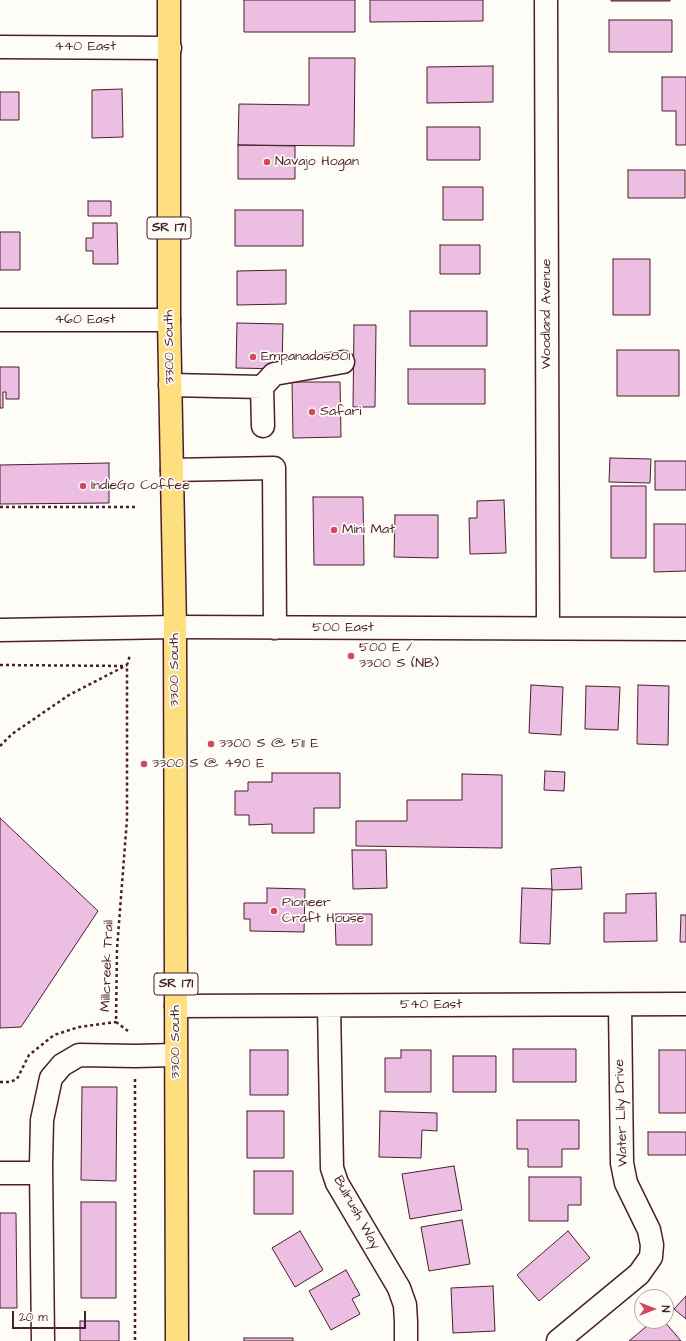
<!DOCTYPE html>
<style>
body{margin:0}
#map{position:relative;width:686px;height:1341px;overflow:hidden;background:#fdfcf7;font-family:"Architects Daughter",sans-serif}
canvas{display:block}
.north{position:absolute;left:634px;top:1289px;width:40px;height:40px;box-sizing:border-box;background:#fdfcf7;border:1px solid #b5a4a5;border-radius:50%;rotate:90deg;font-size:11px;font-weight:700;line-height:16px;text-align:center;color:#4a1f2b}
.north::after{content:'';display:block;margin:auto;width:14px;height:18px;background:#d1495b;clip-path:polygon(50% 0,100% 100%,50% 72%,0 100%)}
.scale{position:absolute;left:12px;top:1311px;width:74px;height:18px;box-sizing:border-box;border:2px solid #4a1f2b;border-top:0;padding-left:5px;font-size:12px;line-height:14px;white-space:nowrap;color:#4a1f2b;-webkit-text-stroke:3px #fdfcf7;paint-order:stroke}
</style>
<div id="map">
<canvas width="686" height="1341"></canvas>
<div class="north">N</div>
<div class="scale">20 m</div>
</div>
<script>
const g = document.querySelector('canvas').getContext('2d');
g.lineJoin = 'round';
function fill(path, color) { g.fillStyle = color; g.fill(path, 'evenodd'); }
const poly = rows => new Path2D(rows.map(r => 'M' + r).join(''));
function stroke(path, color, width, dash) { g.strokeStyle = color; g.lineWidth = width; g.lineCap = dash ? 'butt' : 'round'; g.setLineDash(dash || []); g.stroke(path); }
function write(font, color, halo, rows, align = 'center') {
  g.font = font + ' "Architects Daughter",sans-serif'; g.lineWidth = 3.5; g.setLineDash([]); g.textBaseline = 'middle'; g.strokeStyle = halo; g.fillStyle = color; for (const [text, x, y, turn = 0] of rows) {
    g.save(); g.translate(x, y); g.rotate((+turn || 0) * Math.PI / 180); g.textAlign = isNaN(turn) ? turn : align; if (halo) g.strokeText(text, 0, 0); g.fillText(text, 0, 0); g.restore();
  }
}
const building = poly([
 [244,0,355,0,355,32,244,32,244,0],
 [370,0,483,0,483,21,370,22,370,0],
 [611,0,670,0,670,1,611,1,611,0],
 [609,20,672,20,672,52,609,52,609,20],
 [309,58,355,58,354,146,238,145,239,104,309,105,309,58],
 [493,66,493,102,427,103,427,67,493,66],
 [662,77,686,77,686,145,676,145,676,111,662,111,662,77],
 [122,89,123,137,92,138,92,90,122,89],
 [0,92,19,92,19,120,0,120,0,92],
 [427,127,480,127,480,160,427,160,427,127],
 [238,145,295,146,295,179,238,179,238,145],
 [628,170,685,170,685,198,628,198,628,170],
 [443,187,483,187,483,220,443,220,443,187],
 [88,201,111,201,111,216,88,216,88,201],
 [235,210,303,210,303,246,235,246,235,210],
 [93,223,117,223,118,264,93,264,93,251,86,251,86,238,93,238,93,223],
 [0,232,20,232,20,270,0,270,0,232],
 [440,245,480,245,480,274,440,274,440,245],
 [613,259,650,259,650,315,613,315,613,259],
 [286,270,286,304,237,305,237,271,286,270],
 [410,311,487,311,487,346,410,346,410,311],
 [237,323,283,324,282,369,236,368,237,323],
 [354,325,376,325,375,407,353,407,354,325],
 [617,350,679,350,679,396,617,396,617,350],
 [0,367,19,367,19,399,6,399,6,392,3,392,3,408,0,408,0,367],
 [408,369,485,369,485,404,408,404,408,369],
 [292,382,340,382,341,437,293,438,292,382],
 [610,458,651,459,650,483,609,482,610,458],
 [655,461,686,461,686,490,655,490,655,461],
 [109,463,109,503,0,504,0,465,109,463],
 [611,486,646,486,646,558,611,558,611,486],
 [313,497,363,497,364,565,314,565,313,497],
 [504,500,506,553,470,554,469,518,477,518,477,501,504,500],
 [395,515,438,515,438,558,394,557,395,515],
 [654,524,686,524,686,571,654,572,654,524],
 [531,685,563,687,561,735,529,733,531,685],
 [638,685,669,686,668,745,637,744,638,685],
 [586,686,620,687,618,730,585,729,586,686],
 [545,771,565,772,564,791,544,790,545,771],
 [272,773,340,773,340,808,314,808,314,833,272,833,272,824,249,825,249,815,235,815,235,791,248,791,248,782,272,782,272,773],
 [462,774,502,775,502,848,356,846,356,821,407,821,407,800,462,800,462,774],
 [0,818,98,911,21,1027,0,1028,0,818],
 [352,850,386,850,387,888,353,889,352,850],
 [581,867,582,889,552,890,551,869,581,867],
 [267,888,305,889,304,932,250,931,250,919,244,919,244,903,267,903,267,888],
 [522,888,552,889,550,944,520,943,522,888],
 [656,893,657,941,604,942,604,913,626,913,626,894,656,893],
 [335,914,372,914,372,945,336,945,335,914],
 [681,915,686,915,686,942,680,942,681,915],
 [513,1049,576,1049,576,1082,513,1082,513,1049],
 [250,1050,288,1050,288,1095,250,1095,250,1050],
 [401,1050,431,1050,431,1092,385,1092,385,1058,401,1058,401,1050],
 [659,1050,686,1050,686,1113,659,1113,659,1050],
 [453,1056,496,1056,496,1092,453,1092,453,1056],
 [82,1087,117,1087,116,1181,81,1180,82,1087],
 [247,1111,284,1111,284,1158,247,1158,247,1111],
 [380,1111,437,1113,437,1131,422,1130,421,1158,379,1157,380,1111],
 [517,1120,579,1120,579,1149,562,1149,562,1167,528,1167,528,1149,517,1149,517,1120],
 [648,1132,686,1132,686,1155,648,1155,648,1132],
 [454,1166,462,1210,410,1219,402,1174,454,1166],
 [254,1171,293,1171,293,1214,254,1214,254,1171],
 [529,1177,581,1177,581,1205,568,1205,568,1221,529,1221,529,1177],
 [81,1202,116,1202,116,1298,81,1298,81,1202],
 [0,1213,16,1213,17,1308,0,1308,0,1213],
 [462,1220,470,1264,429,1271,421,1227,462,1220],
 [300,1231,323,1270,295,1287,272,1248,300,1231],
 [568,1231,590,1258,539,1301,517,1275,568,1231],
 [346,1270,360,1295,352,1299,360,1314,331,1330,309,1291,346,1270],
 [493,1286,495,1331,453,1333,451,1288,493,1286],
 [686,1296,686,1319,674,1309,686,1296],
 [80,1321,119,1321,119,1341,80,1341,80,1321],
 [653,1321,664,1321,681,1341,629,1341,653,1321],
 [244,1338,293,1338,293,1341,244,1341,244,1338]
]);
fill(building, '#ecbee2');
stroke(building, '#4a1f2b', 1);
const minor = poly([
 [546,0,548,628],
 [0,47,170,48],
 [0,320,169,320],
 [170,385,262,387,274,374,343,362],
 [262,387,263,426],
 [172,470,274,468,275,628],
 [0,630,175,627,686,629],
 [176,1006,686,1004],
 [329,1006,332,1168,337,1183,399,1288,405,1305,406,1322,406,1341],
 [0,1173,41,1173],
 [43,1341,41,1165,42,1120,51,1078,62,1065,79,1055,135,1056,175,1055],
 [558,1341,639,1274,651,1257,652,1245,649,1230,626,1183,622,1163,620,1005]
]);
const major = poly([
 [169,0,169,320,175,627,177,1341]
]);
stroke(minor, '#4a1f2b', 25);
stroke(major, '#4a1f2b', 25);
stroke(poly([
 [0,507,135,507],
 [0,665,125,666],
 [0,746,12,734,69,695,127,665],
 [128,1031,116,1022,117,949,127,819,127,665,130,655],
 [135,1079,135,1341],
 [0,1082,10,1082,17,1079,29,1055,54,1035,79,1027,116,1022]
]), '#4a1f2b', 2.5, [3, 3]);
stroke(minor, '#fdfcf7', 22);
stroke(major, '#fddf80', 22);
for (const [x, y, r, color] of [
 [267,162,4,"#d1495b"],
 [253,357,4,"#d1495b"],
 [312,412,4,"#d1495b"],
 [83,486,4,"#d1495b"],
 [334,530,4,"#d1495b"],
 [351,656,4,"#d1495b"],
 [211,744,4,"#d1495b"],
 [144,764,4,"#d1495b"],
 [274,911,4,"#d1495b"]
]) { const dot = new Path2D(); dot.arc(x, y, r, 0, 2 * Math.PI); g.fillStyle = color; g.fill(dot); stroke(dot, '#fdfcf7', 1.5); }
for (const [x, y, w] of [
 [169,228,44],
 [176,984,44]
]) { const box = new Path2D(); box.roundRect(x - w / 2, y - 11, w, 22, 3); g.fillStyle = '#fdfcf7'; g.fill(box); stroke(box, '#4a1f2b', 1); }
write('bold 13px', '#4a1f2b', null, [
 ["SR 171",169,228],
 ["SR 171",176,984]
]);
write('14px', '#4a1f2b', '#fdfcf7', [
 ["440 East",85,47],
 ["Woodland Avenue",547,314,-90],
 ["460 East",85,320],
 ["3300 South",170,347,-91],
 ["500 East",343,628],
 ["3300 South",175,670,-90],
 ["Millcreek Trail",108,966,-88],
 ["540 East",431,1005],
 ["3300 South",176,1042,-90],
 ["Water Lily Drive",622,1113,-92],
 ["Bulrush Way",356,1213,61]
]);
write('14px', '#4a1f2b', '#fdfcf7', [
 ["Navajo Hogan",275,162],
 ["Empanadas801",261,357],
 ["Safari",320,412],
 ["IndieGo Coffee",91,486],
 ["Mini Mat",342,530],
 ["500 E /",359,648],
 ["3300 S (NB)",359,664],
 ["3300 S @ 511 E",219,744],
 ["3300 S @ 490 E",152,764],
 ["Pioneer",282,903],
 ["Craft House",282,919]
], 'left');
</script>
